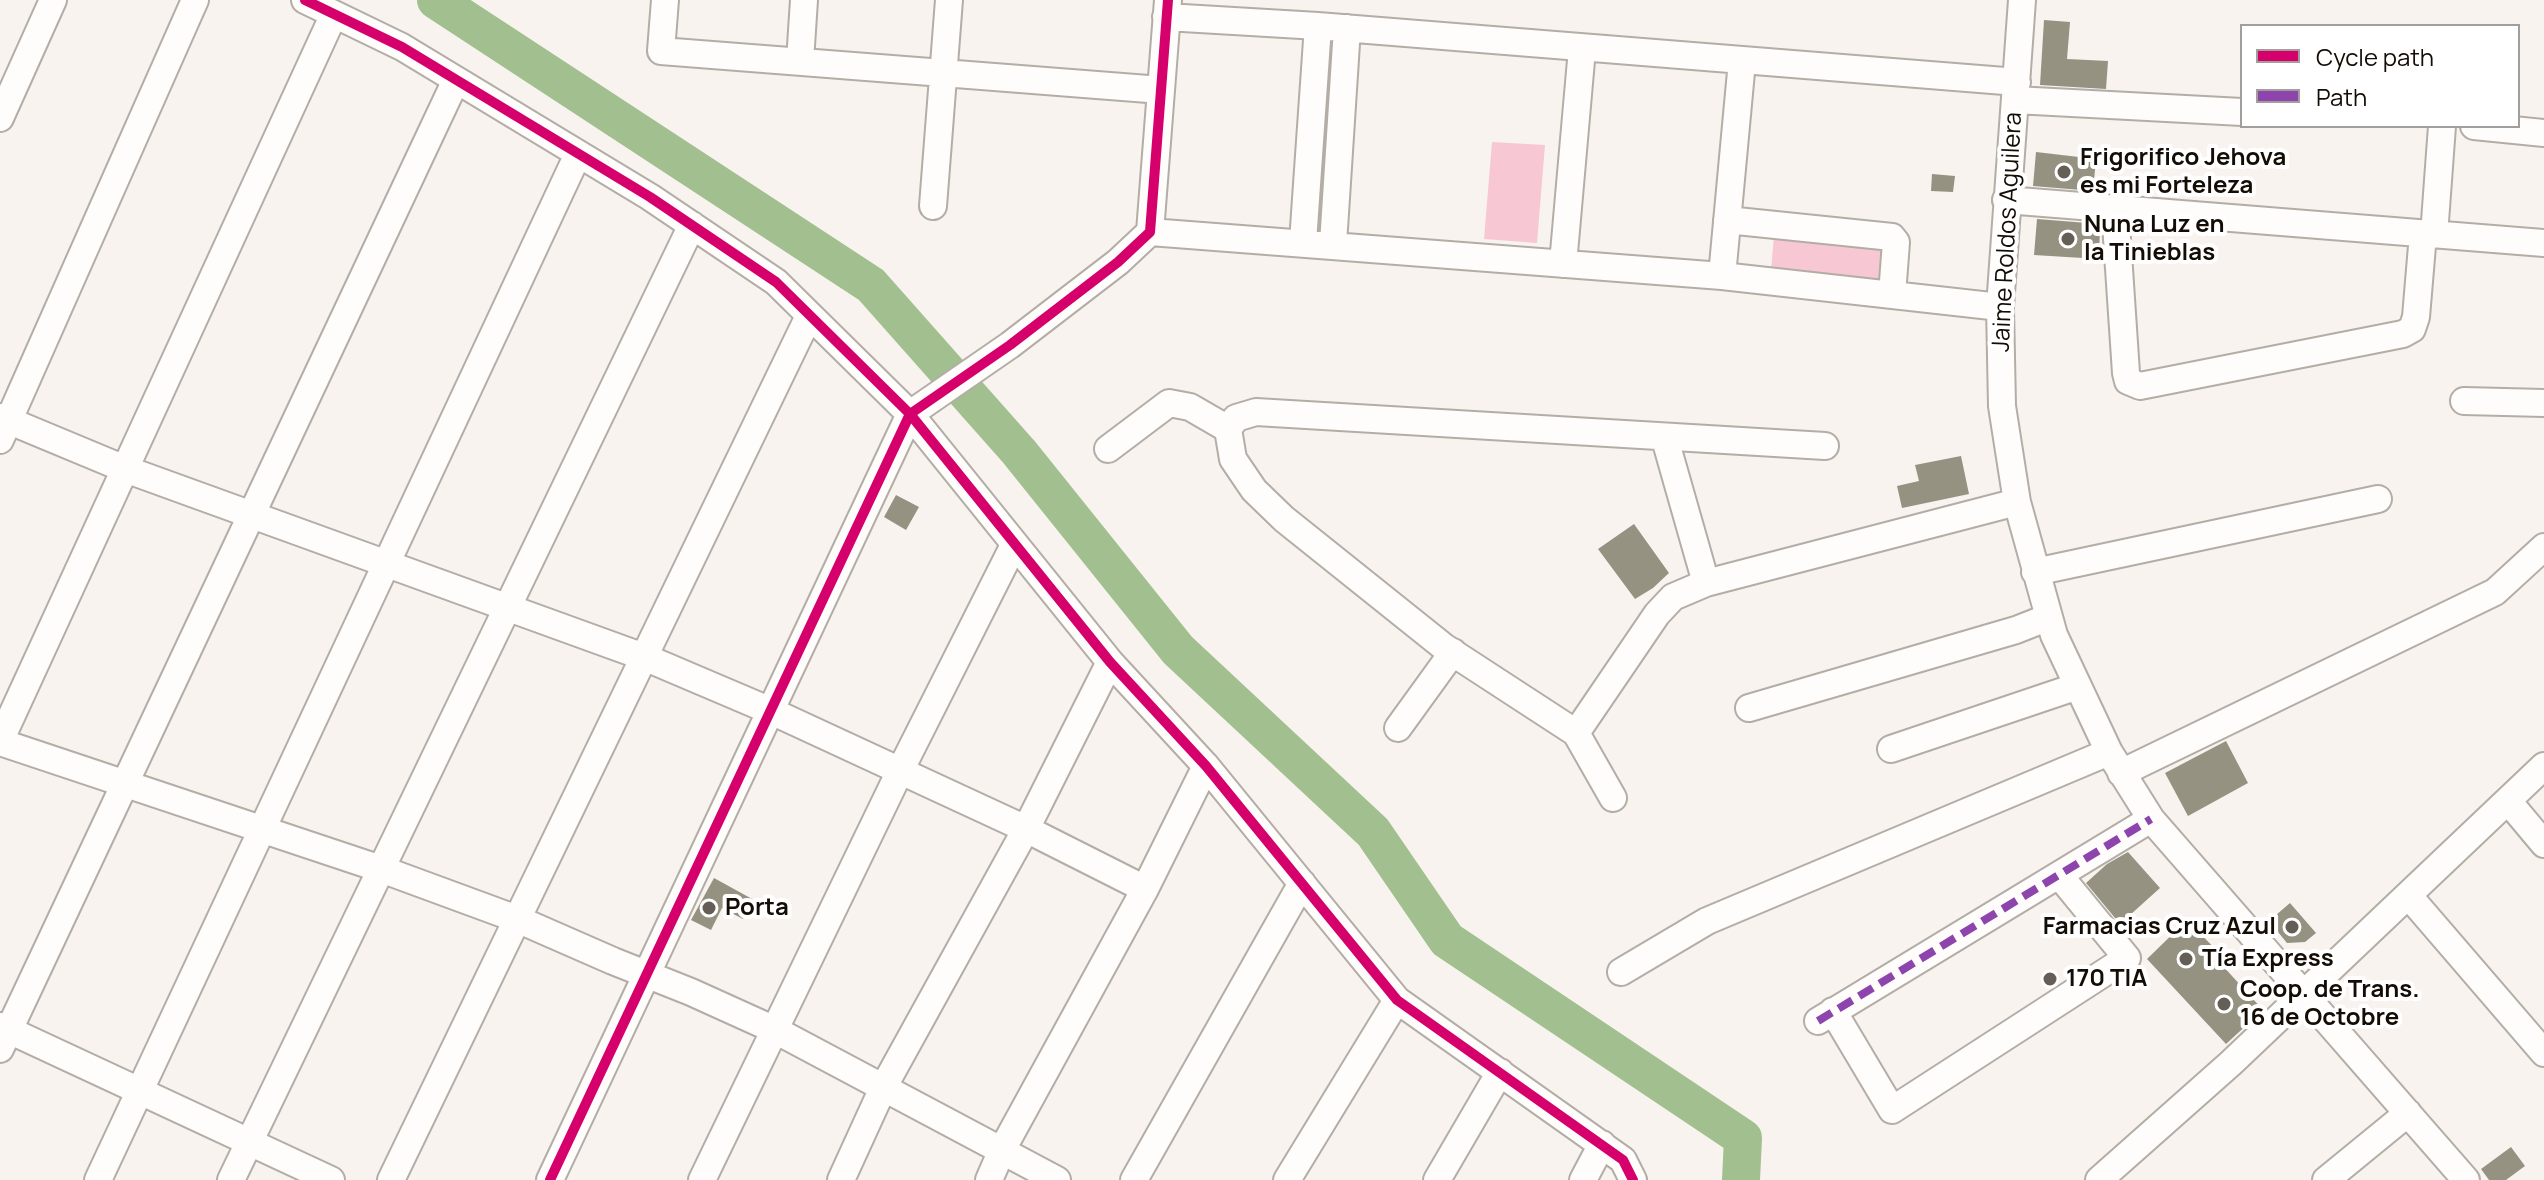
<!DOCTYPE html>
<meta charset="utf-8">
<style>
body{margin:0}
#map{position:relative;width:2544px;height:1180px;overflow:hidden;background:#f8f3ee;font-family:Manrope,sans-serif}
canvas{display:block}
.legend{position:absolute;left:2240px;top:24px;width:280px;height:104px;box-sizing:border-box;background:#fff;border:2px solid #a19e9b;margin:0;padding:10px 14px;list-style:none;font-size:24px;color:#140d05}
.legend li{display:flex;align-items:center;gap:16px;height:40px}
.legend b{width:40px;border:2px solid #a19e9b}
</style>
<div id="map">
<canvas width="2544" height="1180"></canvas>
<ul class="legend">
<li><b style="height:10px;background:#d6006c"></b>Cycle path</li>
<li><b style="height:10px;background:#8e44ad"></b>Path</li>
</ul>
</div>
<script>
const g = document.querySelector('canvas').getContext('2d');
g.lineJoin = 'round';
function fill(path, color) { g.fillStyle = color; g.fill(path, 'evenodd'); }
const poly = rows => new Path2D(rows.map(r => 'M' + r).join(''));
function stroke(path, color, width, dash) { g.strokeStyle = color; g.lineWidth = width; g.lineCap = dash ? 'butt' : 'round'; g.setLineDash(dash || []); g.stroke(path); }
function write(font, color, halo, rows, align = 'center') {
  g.font = font + ' Manrope,sans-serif'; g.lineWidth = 8; g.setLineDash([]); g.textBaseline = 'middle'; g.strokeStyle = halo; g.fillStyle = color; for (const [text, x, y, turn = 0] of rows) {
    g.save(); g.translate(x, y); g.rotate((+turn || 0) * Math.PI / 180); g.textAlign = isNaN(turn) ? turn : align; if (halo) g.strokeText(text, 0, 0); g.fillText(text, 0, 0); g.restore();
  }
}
fill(poly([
 [1492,142,1545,145,1537,243,1484,239],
 [1774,235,1893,245,1890,280,1771,270]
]), '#f7c8d3');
stroke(poly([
 [436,0,871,285,1019,452,1178,650,1373,832,1447,940,1743,1138,1741,1180]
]), '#a1bf8f', 38);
fill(poly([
 [2044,20,2070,22,2067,59,2108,61,2106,89,2040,85],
 [2036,152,2096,159,2093,191,2033,186],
 [1932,174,1955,176,1953,192,1931,191],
 [2037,219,2100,224,2099,259,2034,255],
 [1961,456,1969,494,1902,508,1897,486,1919,481,1915,465],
 [896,495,919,507,906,530,884,517],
 [1634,524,1669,573,1653,588,1635,599,1598,549],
 [2226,741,2248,783,2188,816,2165,773],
 [2128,852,2160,888,2120,924,2086,883,2107,864],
 [714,878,754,900,743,919,722,908,711,930,691,920],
 [2290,903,2316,933,2305,942,2287,943,2269,921],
 [2187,920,2226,960,2222,965,2263,1010,2226,1044,2147,959],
 [2511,1147,2525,1166,2506,1180,2489,1180,2481,1169]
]), '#959282');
const minor = poly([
 [305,0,402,47,650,197,776,282,910,414,1110,662,1206,766,1397,1000,1623,1160,1633,1180],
 [665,0,661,51,1161,90],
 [2022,0,2000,307,2002,406,2017,502,2054,635,2109,752,2151,819,2466,1180],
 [1166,17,1318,26,2017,82],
 [800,61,804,0],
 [2015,100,2242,112],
 [0,118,53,0],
 [2474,126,2544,133],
 [2006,200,2544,243],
 [933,206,949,0],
 [2115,209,2126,373,2128,381,2140,386,2403,334,2412,329,2416,317,2423,234],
 [1727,220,1892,237,1896,242,1892,295],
 [1150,232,1722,276,2000,307],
 [2434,235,2442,126],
 [1303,242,1318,26],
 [1333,244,1347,28],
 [1563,264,1582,49],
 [1722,276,1742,61],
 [2464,401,2544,403],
 [0,417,125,469,644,657,771,711,1026,829,1145,889],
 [1665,439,1706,583],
 [0,440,195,0],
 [1108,449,1169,403,1190,407,1228,429],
 [2035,572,2378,499],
 [1749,708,2016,630,2049,617],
 [1398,728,1453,652],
 [1576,733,1657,614,1673,597,1706,583,2017,502],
 [0,741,334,14],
 [0,742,381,869,517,919,613,961,691,992,775,1030,1057,1180],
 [1891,749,2078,686],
 [2121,773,2495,592,2544,547],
 [1613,798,1576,733,1444,647,1284,519,1254,490,1233,459,1228,429,1236,418,1256,412,1825,446],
 [2508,801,2544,844],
 [2408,895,2544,1053],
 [1621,972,1707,921,2109,752],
 [1833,1011,1892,1110,2127,958,2059,875],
 [1818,1021,2151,819],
 [0,1026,331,1180],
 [0,1049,456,80],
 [98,1180,578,154],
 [231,1180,692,225],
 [391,1180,809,316],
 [550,1180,910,414,1010,345,1118,262,1150,232,1168,0],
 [702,1180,900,771,1014,545],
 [841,1180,883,1088,1026,829,1110,662],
 [989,1180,1002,1150,1145,889,1206,766],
 [1134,1180,1302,883],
 [1287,1180,1397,1000],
 [1437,1180,1500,1072],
 [1583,1180,1602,1144],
 [2099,1180,2231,1063,2544,766],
 [2326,1180,2408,1113]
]);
stroke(minor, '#b3ada6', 30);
stroke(minor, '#fefdfc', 26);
stroke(poly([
 [1818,1021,2151,819]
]), '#8e44ad', 8, [16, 8]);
stroke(poly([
 [305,0,402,47,650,197,776,282,910,414,1110,662,1206,766,1397,1000,1623,1160,1633,1180],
 [550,1180,910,414,1010,345,1118,262,1150,232,1168,0]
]), '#d6006c', 10);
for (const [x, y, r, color] of [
 [2064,172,8,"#645e57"],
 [2068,239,8,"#645e57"],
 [709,908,8,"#645e57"],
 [2292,927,8,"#645e57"],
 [2186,959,8,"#645e57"],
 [2050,979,8,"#645e57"],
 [2224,1004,8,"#645e57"]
]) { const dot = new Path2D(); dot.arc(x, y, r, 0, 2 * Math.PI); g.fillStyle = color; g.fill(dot); stroke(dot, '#fff', 3); }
write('bold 24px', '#140d05', '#fff', [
 ["Frigorifico Jehova",2080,158],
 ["es mi Forteleza",2080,186],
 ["Nuna Luz en",2084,225],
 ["la Tinieblas",2084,253],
 ["Porta",725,908],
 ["Farmacias Cruz Azul",2276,927,"right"],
 ["Tía Express",2202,959],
 ["170 TIA",2066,979],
 ["Coop. de Trans.",2240,990],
 ["16 de Octobre",2240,1018]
], 'left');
write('24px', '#140d05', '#fff', [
 ["Jaime Roldos Aguilera",2008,232,-87]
]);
</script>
